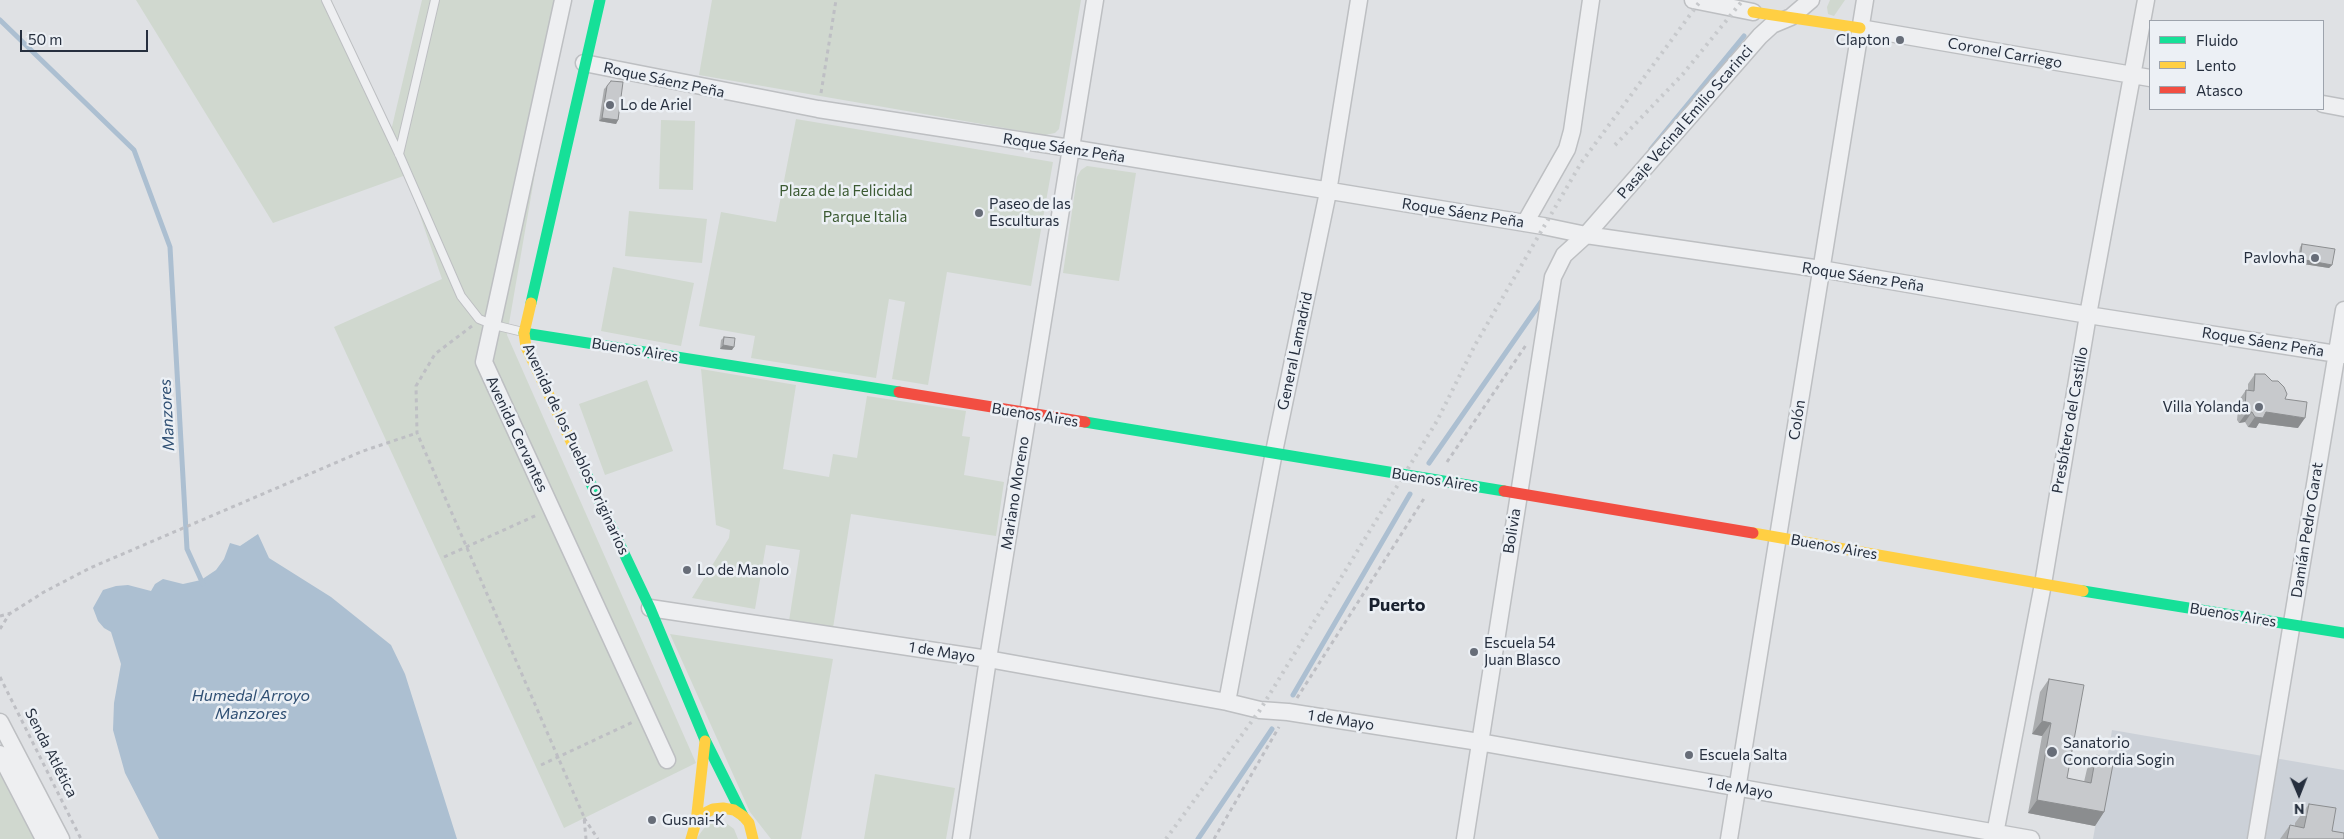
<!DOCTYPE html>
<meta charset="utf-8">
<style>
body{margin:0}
#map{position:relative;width:2344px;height:839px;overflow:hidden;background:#dfe1e4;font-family:Commissioner,sans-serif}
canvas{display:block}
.legend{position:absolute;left:2149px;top:20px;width:175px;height:90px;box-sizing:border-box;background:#ecf0f5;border:1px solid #9da3ac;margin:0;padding:6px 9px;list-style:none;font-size:15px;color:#262f3e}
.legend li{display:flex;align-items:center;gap:10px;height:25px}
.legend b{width:25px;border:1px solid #9da3ac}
.north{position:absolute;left:2274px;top:769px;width:50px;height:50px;-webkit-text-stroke:4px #ecf0f5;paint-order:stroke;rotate:179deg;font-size:14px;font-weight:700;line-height:20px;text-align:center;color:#262f3e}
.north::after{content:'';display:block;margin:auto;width:18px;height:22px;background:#262f3e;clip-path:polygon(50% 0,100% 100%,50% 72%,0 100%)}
.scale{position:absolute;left:20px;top:30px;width:128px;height:22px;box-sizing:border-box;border:2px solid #262f3e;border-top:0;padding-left:6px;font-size:15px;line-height:18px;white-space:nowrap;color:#262f3e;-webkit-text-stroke:4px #ecf0f5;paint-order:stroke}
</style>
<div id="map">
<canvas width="2344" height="839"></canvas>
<ul class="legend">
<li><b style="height:6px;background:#16e098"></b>Fluido</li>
<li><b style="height:6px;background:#ffcf43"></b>Lento</li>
<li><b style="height:6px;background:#f24e42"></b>Atasco</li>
</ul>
<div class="north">N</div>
<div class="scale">50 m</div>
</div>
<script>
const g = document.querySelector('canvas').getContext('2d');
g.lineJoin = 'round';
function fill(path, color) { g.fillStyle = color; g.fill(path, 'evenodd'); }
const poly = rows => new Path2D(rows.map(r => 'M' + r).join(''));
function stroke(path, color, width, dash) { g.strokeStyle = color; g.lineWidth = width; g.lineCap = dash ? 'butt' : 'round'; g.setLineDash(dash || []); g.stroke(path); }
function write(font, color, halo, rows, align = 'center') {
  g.font = font + ' Commissioner,sans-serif'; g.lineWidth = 5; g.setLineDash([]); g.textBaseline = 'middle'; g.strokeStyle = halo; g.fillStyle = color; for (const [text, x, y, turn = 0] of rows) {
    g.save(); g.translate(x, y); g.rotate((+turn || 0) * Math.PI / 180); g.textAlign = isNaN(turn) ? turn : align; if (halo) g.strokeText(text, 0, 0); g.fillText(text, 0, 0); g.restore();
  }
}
fill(poly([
 [2112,730,2344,770,2344,839,2093,839]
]), '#ccd1d8');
fill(poly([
 [136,0,321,0,402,166,390,135,422,0,565,0,507,335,696,763,564,828,334,327,442,279,406,175,273,223],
 [712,0,1081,0,1059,129,1055,133,1045,135,699,75],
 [1830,0,1845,0,1834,16,1828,14,1827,7],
 [796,119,1053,162,1031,286,947,272,928,385,892,379,905,302,889,299,876,378,751,358,755,336,699,326,721,212,776,222],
 [661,120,695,121,693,190,659,189],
 [1087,166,1136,173,1119,281,1063,273,1077,177,1081,170],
 [629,211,707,219,702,263,625,256],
 [613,267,694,283,681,346,601,331],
 [701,369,796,385,783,469,829,477,833,454,857,458,867,396,966,411,962,436,970,437,964,475,1004,482,996,536,851,514,833,628,789,621,800,550,766,545,755,609,692,598,729,538,730,530,716,525],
 [647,380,673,451,605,475,579,404],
 [670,634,833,659,801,839,771,839,750,812],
 [0,774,34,839,0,839],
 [875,774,955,788,946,839,864,839],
 [717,820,726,823,734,829,738,839,696,839,708,823]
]), '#d0d8cf');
fill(poly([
 [258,534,269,558,331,597,391,645,405,674,457,839,159,839,125,773,113,730,114,703,121,664,111,632,104,628,98,621,93,608,103,590,116,586,128,585,151,591,155,584,163,579,183,584,201,580,216,570,224,559,230,543,240,546]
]), '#acbfd1');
stroke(poly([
 [0,20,134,150,170,247,187,549,203,584],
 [1651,149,1744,36],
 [1429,463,1541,302],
 [1293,695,1410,494],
 [1198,839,1272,729]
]), '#acbfd1', 5);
const lane = poly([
 [326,0,399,154,461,296,479,319,494,325,523,332],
 [399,154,435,0]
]);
const street = poly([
 [563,0,484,362,667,760],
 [1693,0,1753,12],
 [1860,28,2150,78],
 [584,63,818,109,1070,148,1543,226,1586,235,1821,269,2088,315,2344,355],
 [2323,104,2344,108],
 [1525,223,1567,149,1572,131,1591,0],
 [650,608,988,659,1227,702,1260,710,1288,712,1479,742,2031,839],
 [1227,702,1274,452,1328,192,1359,0],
 [0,722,61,839],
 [0,754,44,839],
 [961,839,988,659,1095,0],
 [1465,839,1553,277,1564,255,1586,235,1760,36,1772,25,1791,17,1811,0],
 [1729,839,1865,0],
 [1994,839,2043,584,2088,315,2146,0],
 [2256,839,2344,310]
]);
stroke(lane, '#bdbfc2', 10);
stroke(street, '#bdbfc2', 19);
stroke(poly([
 [821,93,836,0],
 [472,326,435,354,416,386,417,433,584,817,586,839],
 [1447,462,1526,345],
 [444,557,537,515],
 [0,616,11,613,44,592,90,568,363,451,417,433],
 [0,629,10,613],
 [0,677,81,839],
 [1297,698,1425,497],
 [541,765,633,722],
 [584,818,598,839],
 [1214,839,1279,727]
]), '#bebfc4', 3, [4, 4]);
stroke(lane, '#eeeff1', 8);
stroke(street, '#eeeff1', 16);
stroke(poly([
 [531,303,600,0],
 [524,333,899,392],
 [1085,422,1504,491],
 [575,450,650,608,705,740,743,816],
 [2083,591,2344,633]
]), '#16e098', 11);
stroke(poly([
 [1753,12,1860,28],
 [531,303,524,333,526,347,575,450],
 [1753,533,2083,591],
 [696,822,705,741],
 [691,839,696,822,703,814,713,809,723,808,734,810,743,816,749,823,753,839]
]), '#ffcf43', 11);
stroke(poly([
 [899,392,1085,422],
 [1504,491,1753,533]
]), '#f24e42', 11);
stroke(poly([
 [1615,145,1683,74,1743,0],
 [1166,839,1260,710,1437,421,1475,345,1581,163,1701,0]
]), '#c7c9cc', 4, [2.5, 5]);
fill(poly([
 [607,86,618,120,616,124,599,121,604,89],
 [2302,244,2332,265,2329,268,2297,263,2300,247],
 [724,337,732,350,720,349,721,340],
 [2255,374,2285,399,2298,428,2259,423,2256,428,2248,427,2245,422,2239,423,2237,420,2239,400,2246,390,2248,390,2248,384],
 [2049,679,2067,778,2084,782,2087,769,2096,755,2104,812,2095,826,2028,813,2042,736,2032,734,2040,692],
 [2309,804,2332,831,2344,839,2280,839,2290,825,2295,826,2295,823]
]), '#abadaf');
fill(poly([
 [602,118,618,120,616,124,599,121],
 [2300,259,2332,265,2329,268,2297,263],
 [723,345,734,347,732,350,720,349],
 [2247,412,2252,412,2245,422,2239,423],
 [2266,412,2305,418,2298,428,2259,423,2256,428,2248,427,2255,417],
 [2042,721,2051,723,2042,736,2032,734],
 [2037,800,2104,812,2095,826,2028,813]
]), '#8b8d8f');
const building = poly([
 [611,81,623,82,618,120,602,118,607,86,611,81],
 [2302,244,2335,249,2332,265,2300,259,2302,244],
 [724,337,735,338,734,347,723,345,724,337],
 [2255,374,2265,374,2272,381,2278,381,2284,387,2287,394,2285,399,2307,402,2305,418,2266,412,2263,418,2255,417,2252,412,2247,412,2245,409,2246,390,2254,391,2255,374],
 [2049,679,2084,685,2067,778,2091,783,2096,755,2114,759,2104,812,2037,800,2051,723,2042,721,2049,679],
 [2309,804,2336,808,2332,831,2344,833,2344,839,2287,839,2290,825,2304,828,2309,804]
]);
fill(building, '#c7c9cc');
stroke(building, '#8b8d8f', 1);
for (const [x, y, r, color] of [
 [1900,40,5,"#676d78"],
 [610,105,5,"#676d78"],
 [979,213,5,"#676d78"],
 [2315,258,5,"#676d78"],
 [2259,407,5,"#676d78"],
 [687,570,5,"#676d78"],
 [1474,652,5,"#676d78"],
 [2052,752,6,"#676d78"],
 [1689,755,5,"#676d78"],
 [652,820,5,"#676d78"]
]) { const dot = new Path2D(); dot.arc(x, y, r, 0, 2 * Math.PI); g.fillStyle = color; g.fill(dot); stroke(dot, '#ecf0f5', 2); }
write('15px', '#262f3e', '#ecf0f5', [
 ["Clapton",1890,40,"right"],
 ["Lo de Ariel",620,105],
 ["Paseo de las",989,204],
 ["Esculturas",989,221],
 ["Pavlovha",2305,258,"right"],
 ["Villa Yolanda",2249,407,"right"],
 ["Lo de Manolo",697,570],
 ["Escuela 54",1484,643],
 ["Juan Blasco",1484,660],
 ["Sanatorio",2063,743],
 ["Concordia Sogin",2063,760],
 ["Escuela Salta",1699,755],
 ["Gusnai-K",662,820]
], 'left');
write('15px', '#262f3e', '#ecf0f5', [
 ["Coronel Carriego",2005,53,10],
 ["Roque Sáenz Peña",664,80,12],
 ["Pasaje Vecinal Emilio Scarinci",1685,122,-49],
 ["Roque Sáenz Peña",1064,148,9],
 ["Roque Sáenz Peña",1463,213,9],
 ["Roque Sáenz Peña",1863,277,9],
 ["Roque Sáenz Peña",2263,342,9],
 ["Buenos Aires",635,350,9],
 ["General Lamadrid",1295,351,-78],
 ["Buenos Aires",1035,415,9],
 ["Colón",1797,420,-81],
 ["Presbítero del Castillo",2070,420,-80],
 ["Avenida Cervantes",517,434,65],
 ["Avenida de los Pueblos Originarios",576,449,65],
 ["Buenos Aires",1435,480,9],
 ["Mariano Moreno",1015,493,-81],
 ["Damián Pedro Garat",2307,530,-81],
 ["Bolivia",1512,531,-81],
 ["Buenos Aires",1834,547,10],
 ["Buenos Aires",2233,615,9],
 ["1 de Mayo",942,652,9],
 ["1 de Mayo",1341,720,9],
 ["Senda Atlética",51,753,63],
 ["1 de Mayo",1740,788,10]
]);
write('15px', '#3b5a32', '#ecf0f5', [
 ["Plaza de la Felicidad",846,191],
 ["Parque Italia",865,217]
]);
write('italic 16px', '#2f4f73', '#ecf0f5', [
 ["Manzores",167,415,-93],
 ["Humedal Arroyo",251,696],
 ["Manzores",251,714]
]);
write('bold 18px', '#18202e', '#ecf0f5', [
 ["Puerto",1397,605]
]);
</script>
